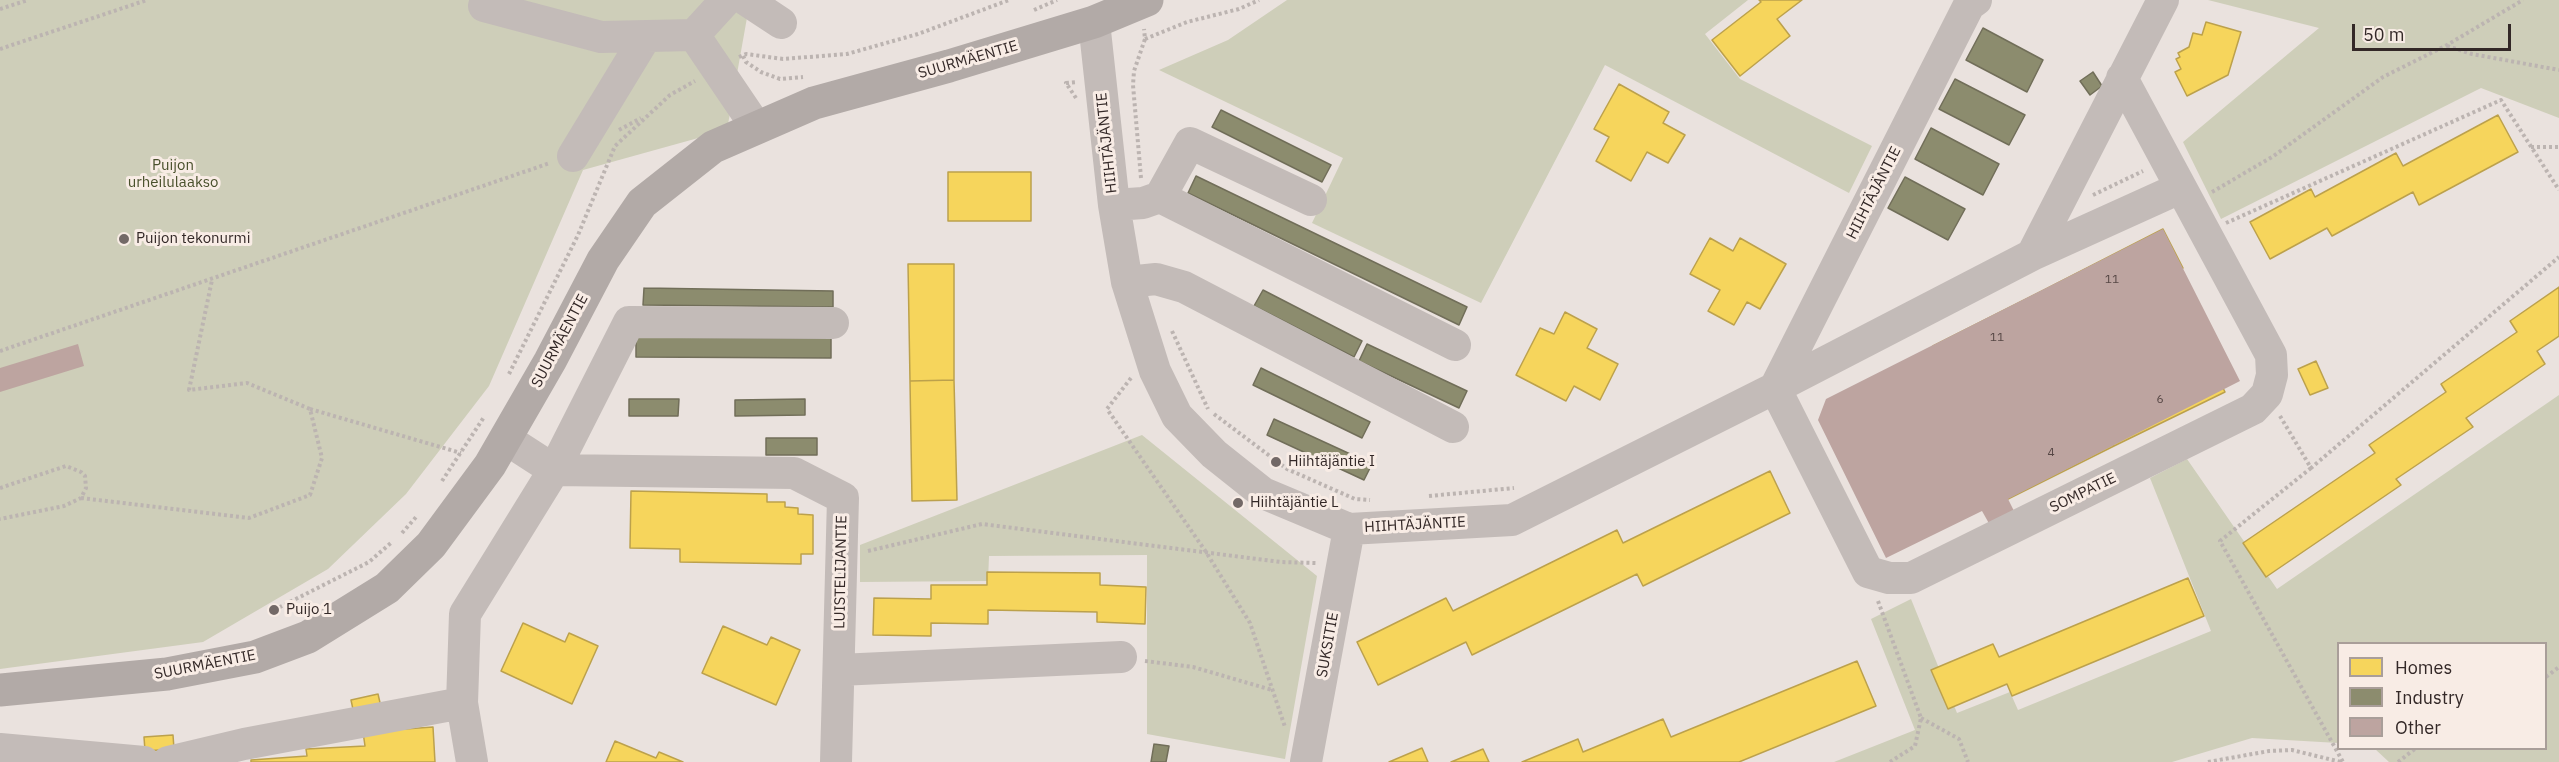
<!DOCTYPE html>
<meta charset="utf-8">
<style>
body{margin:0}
#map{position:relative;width:2559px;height:762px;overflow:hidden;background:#eae2de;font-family:"IBM Plex Sans",sans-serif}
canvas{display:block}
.legend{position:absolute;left:2337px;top:642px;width:210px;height:108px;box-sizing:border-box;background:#f8ece5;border:2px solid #a99e99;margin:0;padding:8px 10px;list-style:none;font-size:18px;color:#332827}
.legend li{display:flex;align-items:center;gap:12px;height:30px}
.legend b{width:30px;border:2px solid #a99e99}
.scale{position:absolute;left:2352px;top:24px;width:159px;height:27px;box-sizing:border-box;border:3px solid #332827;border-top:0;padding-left:8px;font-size:18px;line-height:21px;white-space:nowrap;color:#332827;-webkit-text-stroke:4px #f8ece5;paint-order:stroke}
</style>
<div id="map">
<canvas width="2559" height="762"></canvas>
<ul class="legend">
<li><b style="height:16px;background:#f6d55c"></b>Homes</li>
<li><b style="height:16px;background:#8c8c6e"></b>Industry</li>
<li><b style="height:16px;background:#bda4a0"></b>Other</li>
</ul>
<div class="scale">50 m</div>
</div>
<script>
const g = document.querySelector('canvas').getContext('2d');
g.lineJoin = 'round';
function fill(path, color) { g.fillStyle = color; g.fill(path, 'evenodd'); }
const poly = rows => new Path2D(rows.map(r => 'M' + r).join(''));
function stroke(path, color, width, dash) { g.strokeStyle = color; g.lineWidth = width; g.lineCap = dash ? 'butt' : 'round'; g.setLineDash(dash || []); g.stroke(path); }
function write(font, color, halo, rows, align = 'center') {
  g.font = font + ' "IBM Plex Sans",sans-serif'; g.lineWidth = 6; g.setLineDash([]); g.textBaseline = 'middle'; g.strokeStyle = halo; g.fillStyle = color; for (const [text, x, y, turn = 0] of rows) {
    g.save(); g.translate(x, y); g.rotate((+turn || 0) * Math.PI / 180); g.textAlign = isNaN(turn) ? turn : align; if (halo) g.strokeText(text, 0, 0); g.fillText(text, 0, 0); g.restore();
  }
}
fill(poly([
 [0,0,759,0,748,12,727,130,583,170,489,386,406,494,328,569,203,642,0,669],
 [1287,0,1748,0,1705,34,1740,79,1872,146,1849,193,1605,65,1481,303,1312,223,1343,158,1159,70,1228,40],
 [2208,0,2559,0,2559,118,2481,88,2221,219,2183,142,2319,28],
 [2559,395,2559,762,2389,762,2375,749,2546,748,2546,644,2338,644,2338,743,2252,738,2172,762,1834,762,1915,730,1871,619,1911,599,1957,713,2010,692,2018,710,2211,631,2150,478,2187,459,2277,589],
 [1142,435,1317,576,1285,759,1147,734,1147,555,989,556,988,581,860,582,860,545]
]), '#ceceb9');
const homes = poly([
 [1759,0,1802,0,1777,19,1790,36,1740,76,1712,40,1761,2,1759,0],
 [2206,22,2241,32,2228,75,2187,96,2175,72,2181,69,2176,59,2180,57,2178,53,2189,47,2193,33,2202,35,2206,22],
 [1619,84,1669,112,1663,123,1685,135,1668,163,1647,152,1631,181,1596,161,1609,137,1594,129,1619,84],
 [2498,115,2518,152,2419,205,2413,192,2332,236,2327,228,2270,259,2250,222,2311,189,2315,197,2396,153,2403,166,2498,115],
 [948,172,1031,172,1031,221,948,221,948,172],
 [2163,229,2183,268,2062,330,2042,291,2163,229],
 [1710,238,1733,251,1740,238,1786,264,1760,309,1747,302,1734,325,1708,311,1720,290,1690,274,1710,238],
 [908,264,954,264,954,380,910,381,908,264],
 [2559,287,2559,336,2537,351,2545,364,2466,418,2473,427,2396,479,2401,485,2266,577,2243,543,2375,453,2369,445,2446,392,2441,384,2517,332,2510,321,2559,287],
 [2042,291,2062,330,1952,385,1933,346,2042,291],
 [1565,312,1597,329,1587,348,1618,364,1600,400,1574,386,1566,401,1516,375,1540,328,1554,334,1565,312],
 [2206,353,2225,392,2114,446,2095,407,2206,353],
 [2316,361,2328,388,2310,395,2298,369,2316,361],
 [954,380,957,500,912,501,910,381,954,380],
 [2095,407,2114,446,2008,499,1989,460,2095,407],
 [1770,471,1790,513,1643,586,1637,574,1472,655,1466,642,1378,685,1357,642,1446,598,1453,611,1617,530,1623,543,1770,471],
 [631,491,767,494,767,502,785,502,785,507,798,508,798,514,813,515,813,554,801,554,801,564,680,562,680,549,630,548,631,491],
 [987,572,1100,573,1100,585,1146,587,1145,624,1097,622,1097,612,988,610,988,624,931,623,931,636,873,635,874,598,931,599,931,585,987,585,987,572],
 [2188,578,2204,616,2012,696,2007,684,1948,709,1931,670,1993,644,1999,657,2188,578],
 [523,623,565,642,569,633,598,646,572,704,501,671,523,623],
 [723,626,767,645,771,637,800,650,776,705,702,673,723,626],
 [1857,661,1876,706,1739,762,1522,762,1578,739,1583,752,1663,719,1671,737,1857,661],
 [378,694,381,707,354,714,351,700,378,694],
 [433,727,435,762,251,762,251,760,307,756,306,749,365,746,363,732,433,727],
 [173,735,174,749,145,751,144,737,173,735],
 [615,741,656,758,659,752,683,762,606,762,615,741],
 [1422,748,1428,762,1389,762,1422,748],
 [1483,749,1489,762,1451,762,1483,749]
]);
fill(homes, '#f6d55c');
stroke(homes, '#bca14c', 1.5);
const industry = poly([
 [1983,28,2043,60,2027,92,1966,60,1983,28],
 [2093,72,2102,86,2090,95,2080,81,2093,72],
 [1955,79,2025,115,2009,145,1939,109,1955,79],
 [1221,110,1331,165,1322,182,1212,127,1221,110],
 [1931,128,1999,164,1983,195,1915,159,1931,128],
 [1196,176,1467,307,1459,325,1188,193,1196,176],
 [1905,177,1965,209,1948,240,1888,208,1905,177],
 [644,288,833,291,833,307,643,305,644,288],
 [1263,290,1362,341,1354,357,1254,306,1263,290],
 [636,337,831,338,831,358,636,357,636,337],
 [1367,344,1467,391,1459,408,1359,361,1367,344],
 [1261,368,1370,422,1362,438,1253,385,1261,368],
 [629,399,679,399,678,416,629,416,629,399],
 [805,399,805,415,735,416,735,400,805,399],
 [1274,419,1372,464,1364,480,1267,435,1274,419],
 [766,438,817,438,817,455,766,455,766,438],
 [1154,744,1169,746,1166,762,1151,762,1154,744]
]);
fill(industry, '#8c8c6e');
stroke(industry, '#716e59', 1.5);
fill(poly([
 [2163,229,2240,381,2008,499,2016,515,1991,527,1982,511,1886,558,1818,420,1826,399],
 [78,344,84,366,0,392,0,368]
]), '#bda4a0');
stroke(poly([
 [0,9,28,0],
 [1034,10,1057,0],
 [1145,39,1187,22,1239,9,1259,0],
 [2447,46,2472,54,2559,70],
 [0,49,147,0],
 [743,56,746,62,761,72,780,79,803,77],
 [739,57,746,54,783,59,847,54,918,34,1009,0],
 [1076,98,1066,83,1077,82],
 [619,130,641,118],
 [2531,147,2559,147],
 [1141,178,1133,85,1134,71,1145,39,1144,29],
 [2212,192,2272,157,2383,77,2447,45,2523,0],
 [2093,195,2143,171],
 [2226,223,2501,100,2559,190],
 [1172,331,1208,409],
 [0,351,550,163],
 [509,374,578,235,615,146,670,95,695,81],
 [1131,378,1107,409,1206,552,1250,623,1285,727],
 [310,409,461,453],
 [1214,414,1287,469,1355,499,1370,500],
 [2280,416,2311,468,2559,257],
 [2311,468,2220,541,2343,762],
 [442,481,484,417],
 [0,488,66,466,81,472,85,476,86,488,81,498,64,506,0,519],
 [1429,496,1514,488],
 [81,498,249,518,310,495,322,458,310,409,247,383,189,390,212,280],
 [402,533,417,516],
 [868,551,982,524,1281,562,1316,563],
 [1878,601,1921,718,1915,746,1890,762],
 [274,610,369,562,392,542],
 [1145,661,1193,667,1272,690],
 [2546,677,2559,667],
 [1921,718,1959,739,1968,762],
 [2208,762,2269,751,2292,750,2341,762],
 [2398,762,2416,748]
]), '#bcb4b1', 4, [3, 3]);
stroke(poly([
 [726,0,694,35,757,128],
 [746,0,781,23],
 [1976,0,1969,5,1775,388,1868,572,1889,578,1911,578,2253,409,2267,394,2272,375,2271,355,2122,78],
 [484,6,601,37,694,35],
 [1094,22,1114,205,1127,282,1155,371,1177,416,1214,454,1263,493,1349,529,1512,520,1775,388,2032,255,2180,188],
 [573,156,646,36],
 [1160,197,1190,143,1311,200],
 [1114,205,1143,203,1160,197,1455,345],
 [2032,255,2163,0],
 [1127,282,1156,279,1184,287,1453,427],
 [506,439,554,470,794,473,843,498,836,762],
 [839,670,1121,657],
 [0,749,144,762],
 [168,762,244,744,462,703],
 [472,762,462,703,465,614,554,470,629,322,833,323],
 [1306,762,1349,529]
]), '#c3bbb8', 32);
stroke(poly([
 [0,690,167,674,255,657,308,637,387,588,431,545,490,465,550,361,603,260,642,203,713,147,814,103,949,66,1094,22,1147,0]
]), '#b2aaa7', 33);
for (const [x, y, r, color] of [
 [124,239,6,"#736967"],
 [1276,462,6,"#736967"],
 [1238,503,6,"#736967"],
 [274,610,6,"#736967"]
]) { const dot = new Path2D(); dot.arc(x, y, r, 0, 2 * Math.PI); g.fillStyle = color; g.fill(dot); stroke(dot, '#f8ece5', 2); }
write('12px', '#564745', null, [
 ["11",2112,280],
 ["11",1997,338],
 ["6",2160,400],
 ["4",2051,453]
]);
write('15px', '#332827', '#f8ece5', [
 ["SUURMÄENTIE",968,60,-16],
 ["HIIHTÄJÄNTIE",1107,143,-96],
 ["HIIHTÄJÄNTIE",1874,193,-63],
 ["SUURMÄENTIE",560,341,-62],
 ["SOMPATIE",2083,493,-26],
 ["HIIHTÄJÄNTIE",1415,525,-3],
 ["LUISTELIJANTIE",841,572,-89],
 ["SUKSITIE",1328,645,-80],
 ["SUURMÄENTIE",205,665,-11]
]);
write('15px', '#49502c', '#f8ece5', [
 ["Puijon",173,166],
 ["urheilulaakso",173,183]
]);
write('15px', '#332827', '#f8ece5', [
 ["Puijon tekonurmi",136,239],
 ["Hiihtäjäntie I",1288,462],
 ["Hiihtäjäntie L",1250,503],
 ["Puijo 1",286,610]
], 'left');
</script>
